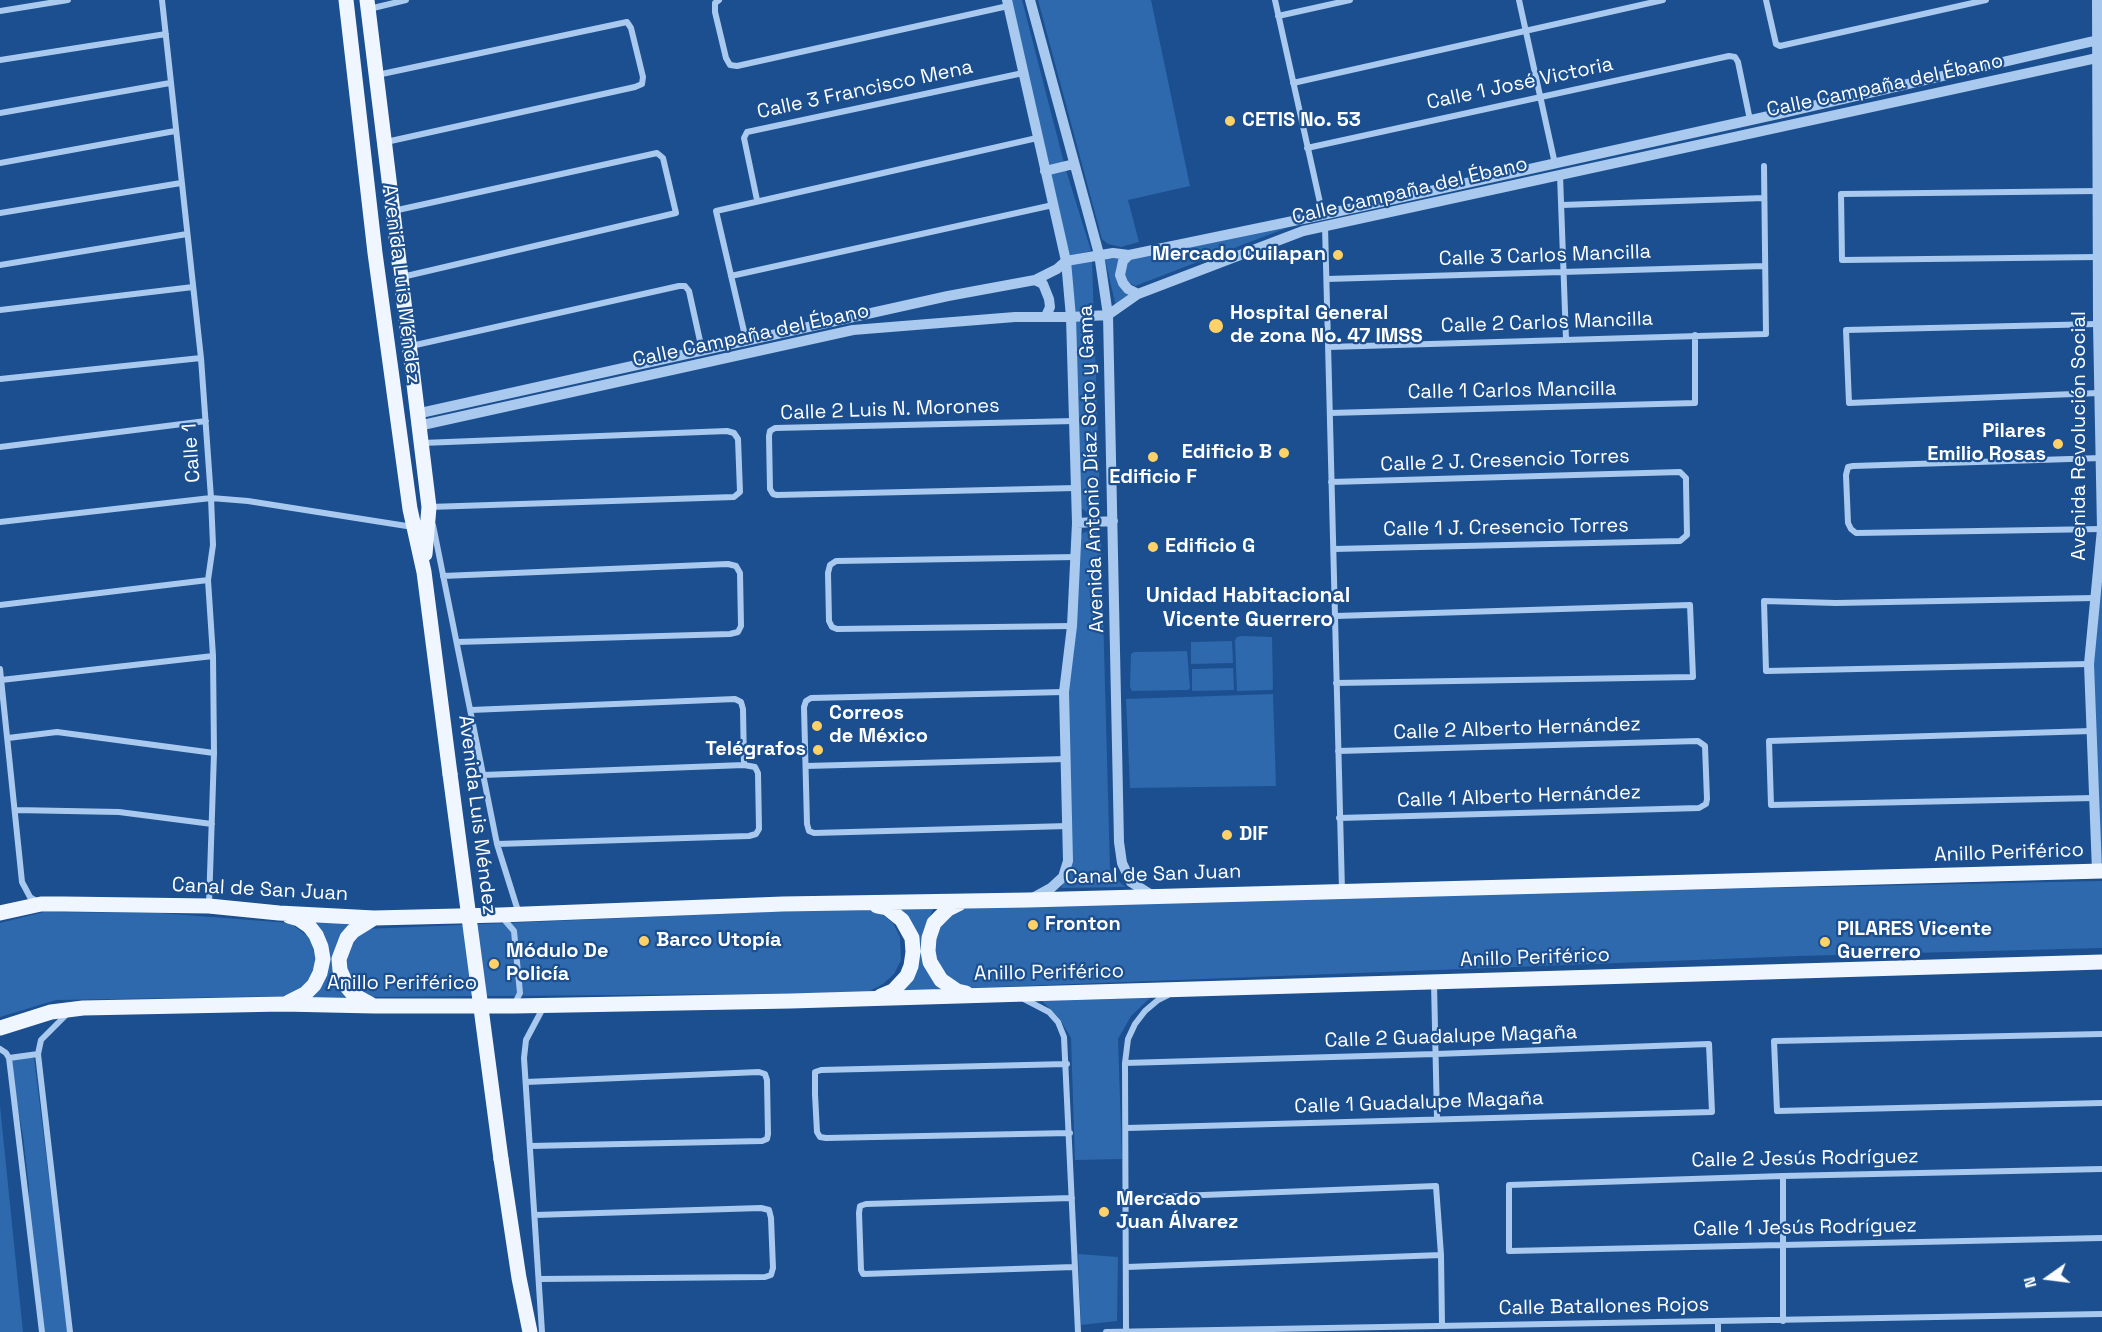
<!DOCTYPE html>
<meta charset="utf-8">
<style>
body{margin:0}
#map{position:relative;width:2102px;height:1332px;overflow:hidden;background:#1b4f8f;font-family:"Space Grotesk",sans-serif}
canvas{display:block}
.north{position:absolute;left:2018px;top:1248px;width:60px;height:60px;-webkit-text-stroke:4px #1b4f8f;paint-order:stroke;rotate:256deg;font-size:16px;font-weight:700;line-height:24px;text-align:center;color:#fff}
.north::after{content:'';display:block;margin:auto;width:21px;height:27px;background:#fff;clip-path:polygon(50% 0,100% 100%,50% 72%,0 100%)}
</style>
<div id="map">
<canvas width="2102" height="1332"></canvas>
<div class="north">N</div>
</div>
<script>
const g = document.querySelector('canvas').getContext('2d');
g.lineJoin = 'round';
function fill(path, color) { g.fillStyle = color; g.fill(path, 'evenodd'); }
const poly = rows => new Path2D(rows.map(r => 'M' + r).join(''));
function stroke(path, color, width, dash) { g.strokeStyle = color; g.lineWidth = width; g.lineCap = dash ? 'butt' : 'round'; g.setLineDash(dash || []); g.stroke(path); }
function write(font, color, halo, rows, align = 'center') {
  g.font = font + ' "Space Grotesk",sans-serif'; g.lineWidth = 4.5; g.setLineDash([]); g.textBaseline = 'middle'; g.strokeStyle = halo; g.fillStyle = color; for (const [text, x, y, turn = 0] of rows) {
    g.save(); g.translate(x, y); g.rotate((+turn || 0) * Math.PI / 180); g.textAlign = isNaN(turn) ? turn : align; if (halo) g.strokeText(text, 0, 0); g.fillText(text, 0, 0); g.restore();
  }
}
fill(poly([
 [1008,0,1022,0,1064,163,1045,168],
 [1038,0,1151,0,1190,186,1128,200,1139,242,1121,247,1108,244,1102,239],
 [1066,170,1091,251,1065,257,1047,175],
 [1302,222,1135,286,1128,282,1122,276,1128,260],
 [1092,259,1100,500,1097,508,1088,513,1081,508,1071,264],
 [1105,259,1119,259,1116,269,1121,289,1129,296,1116,307],
 [1090,530,1097,532,1101,538,1110,869,1117,880,1126,887,1061,888,1069,870,1065,696,1079,540,1083,533],
 [2102,542,2102,861,2098,861,2089,666],
 [1241,636,1272,637,1273,689,1271,690,1237,691,1235,640,1237,637],
 [1232,641,1233,663,1191,664,1191,642],
 [1187,651,1190,688,1188,690,1132,691,1130,687,1131,654,1134,652],
 [1233,668,1234,690,1192,691,1192,669],
 [1273,694,1276,786,1130,788,1126,699],
 [2102,881,2102,948,1799,956,969,988,956,986,933,965,934,928,963,905],
 [861,908,879,912,893,923,900,937,901,960,894,974,883,984,866,993,368,997,351,985,346,974,346,952,349,943,366,929],
 [933,909,929,919,935,981,942,992,904,990,914,974,900,910],
 [44,912,159,913,290,923,310,938,316,960,313,973,307,984,297,992,286,996,56,1000,0,1017,0,923],
 [307,919,359,923,337,943,356,1001,304,1000,324,981],
 [1150,998,1131,1016,1118,1039,1122,1159,1075,1160,1071,1038,1059,1018,1042,1001],
 [9,1058,34,1058,68,1332,42,1332,28,1219,29,1187,23,1136],
 [0,1106,23,1332,0,1332],
 [1078,1254,1118,1257,1117,1321,1081,1325]
]), '#2e69ad');
stroke(poly([
 [162,0,201,358,211,498,213,545,208,580,213,656,214,753,209,905],
 [719,0,715,3,715,12,726,58,730,65,737,66,1008,6],
 [1275,0,1323,216],
 [1519,0,1555,164],
 [1766,0,1776,44,1780,46,1986,0],
 [369,9,406,0],
 [0,11,68,0],
 [1278,16,1350,0],
 [0,60,166,34],
 [377,75,627,22,631,28,643,77,642,84,635,87,386,142],
 [1293,83,1663,0],
 [0,113,170,83],
 [1307,148,1729,56,1735,57,1738,62,1750,120],
 [0,163,175,131],
 [1560,175,1566,339],
 [2097,191,1841,194,1842,260,2098,257],
 [757,200,744,138,747,132,1023,73],
 [1562,205,1764,198],
 [393,211,657,153,663,158,676,213,402,277],
 [0,213,181,183],
 [1325,226,1342,890],
 [0,265,187,234],
 [731,276,1053,205],
 [1327,279,1764,266],
 [0,310,193,287],
 [2098,324,1846,330,1849,403,2099,393],
 [746,340,716,211,1037,138],
 [411,346,679,286,685,286,689,291,702,350],
 [1329,347,1766,334,1764,166],
 [0,379,201,358],
 [1330,413,1695,403,1695,335],
 [1074,421,775,428,770,431,769,436,770,489,773,494,777,495,1076,488],
 [422,443,727,431,734,433,738,439,740,492,734,497,429,507],
 [0,447,206,421],
 [2101,458,1853,466,1848,467,1846,475,1848,523,1851,529,1856,533,2102,529],
 [1331,482,1680,472,1686,478,1686,483,1687,535,1680,541,1334,549],
 [0,522,211,498,248,501,413,527],
 [433,525,497,844,519,914],
 [443,576,728,564,736,566,740,573,741,626,738,632,730,634,457,642],
 [0,605,208,580],
 [1336,616,1690,605,1693,677,1336,683],
 [1072,626,837,629,832,627,829,621,828,573,830,565,836,561,1076,557],
 [2089,664,1766,671,1764,601,1836,603,2095,598],
 [0,669,22,882,30,897,38,902],
 [1,680,213,656],
 [1064,692,811,698,806,701,804,707,807,824,809,831,814,833,1068,826],
 [471,710,735,699,741,702,743,709,744,765],
 [2091,731,1769,741,1771,805,2094,798],
 [8,738,57,732,214,753],
 [1338,751,1698,741,1705,746,1707,799,1706,804,1699,808,1339,818],
 [806,766,1066,759],
 [483,775,744,765,755,767,758,773,759,829,756,834,749,836,497,844],
 [15,810,119,812,212,824],
 [502,917,514,931,520,993,514,1005],
 [1434,983,1437,1119],
 [1024,999,1049,1012,1058,1022,1064,1037,1078,1332],
 [68,1013,41,1040,38,1054,70,1332],
 [2102,1034,1774,1041,1777,1111,2102,1103],
 [0,1049,6,1053,9,1058,42,1332],
 [9,1058,38,1054],
 [1125,1063,1436,1054,1709,1044,1712,1112,1127,1128],
 [1067,1064,821,1070,815,1072,815,1094,817,1132,820,1137,826,1138,1070,1133],
 [526,1082,759,1072,765,1074,767,1080,768,1134,767,1139,762,1141,530,1146],
 [2102,1169,1783,1176,1509,1185,1509,1251,2102,1238],
 [1783,1176,1783,1321],
 [1072,1198,866,1204,860,1206,859,1213,861,1270,863,1274,1074,1267],
 [1126,1198,1436,1186,1441,1255,1442,1325],
 [535,1215,761,1208,769,1210,771,1218,773,1268,771,1275,765,1277,539,1279],
 [1127,1267,1441,1255],
 [1718,1322,1718,1332],
 [1126,1331,1125,1063,1128,1039,1135,1024,1145,1011,1158,1000,1168,995],
 [542,1332,524,1058,526,1040,543,1008],
 [1106,1332,2102,1314]
]), '#a9c9ee', 6);
stroke(poly([
 [1007,0,1066,261,1071,317,1077,523,1072,626,1064,692,1068,861,1063,877,1051,888,1031,899],
 [1030,0,1099,254,1108,315,1119,842,1122,863,1131,882,1153,896],
 [2097,0,2098,324,2102,529,2089,664,2097,871],
 [1045,171,1074,164],
 [1129,255,1123,261,1120,275,1123,283,1128,289,1138,294],
 [1035,280,1043,284,1049,299,1050,307,1046,316],
 [416,414,948,296,1035,280,1057,269,1066,261,1113,253,1129,255,1322,215,1778,114,2102,39],
 [418,426,853,330,1015,317,1071,317,1108,315,1138,294,1303,231,2102,57],
 [1077,523,1113,521]
]), '#a9c9ee', 10);
stroke(poly([
 [346,0,375,253,410,509,424,572,450,774],
 [367,0,429,507,425,554],
 [960,903,948,909,934,923,929,938,928,951,930,962,941,980,957,991,966,993],
 [877,906,887,908,902,920,912,938,913,952,911,966,907,976,893,991,881,996],
 [0,913,41,904,64,904,209,906,279,913,374,918,500,915,783,904,1028,900,2102,871],
 [289,1002,305,994,314,985,320,973,323,959,321,947,316,935,309,926,299,919,289,916],
 [372,1005,354,995,348,988,340,970,339,959,347,938,353,931,374,918],
 [0,1028,51,1012,83,1008,283,1004,374,1006,514,1006,791,1001,2102,962],
 [501,1159,519,1278,530,1332]
]), '#f0f6ff', 15);
stroke(poly([
 [450,774,501,1159]
]), '#f0f6ff', 15);
for (const [x, y, r, color] of [
 [1230,121,6,"#ffd166"],
 [1338,255,6,"#ffd166"],
 [1216,326,8,"#ffd166"],
 [2058,444,6,"#ffd166"],
 [1284,453,6,"#ffd166"],
 [1153,457,6,"#ffd166"],
 [1153,547,6,"#ffd166"],
 [817,726,6,"#ffd166"],
 [818,750,6,"#ffd166"],
 [1227,835,6,"#ffd166"],
 [1033,925,6,"#ffd166"],
 [644,941,6,"#ffd166"],
 [1825,942,6,"#ffd166"],
 [494,964,6,"#ffd166"],
 [1104,1212,6,"#ffd166"]
]) { const dot = new Path2D(); dot.arc(x, y, r, 0, 2 * Math.PI); g.fillStyle = color; g.fill(dot); stroke(dot, '#1b4f8f', 2); }
write('20px', '#fff', '#1b4f8f', [
 ["Calle 1 José Victoria",1520,84,-12],
 ["Calle Campaña del Ébano",1885,86,-12],
 ["Calle 3 Francisco Mena",865,90,-12],
 ["Calle Campaña del Ébano",1410,191,-13],
 ["Calle 3 Carlos Mancilla",1545,256,-2],
 ["Avenida Luis Méndez",401,284,83],
 ["Calle 2 Carlos Mancilla",1547,323,-2],
 ["Calle Campaña del Ébano",751,336,-12],
 ["Calle 1 Carlos Mancilla",1512,391,-1],
 ["Calle 2 Luis N. Morones",890,410,-2],
 ["Avenida Revolución Social",2080,436,-90],
 ["Calle 1",192,453,-94],
 ["Calle 2 J. Cresencio Torres",1505,461,-2],
 ["Avenida Antonio Díaz Soto y Gama",1092,469,-92],
 ["Calle 1 J. Cresencio Torres",1506,528,-1],
 ["Calle 2 Alberto Hernández",1517,729,-2],
 ["Calle 1 Alberto Hernández",1519,797,-2],
 ["Avenida Luis Méndez",477,815,83],
 ["Anillo Periférico",2009,853,-2],
 ["Canal de San Juan",1153,875,-2],
 ["Canal de San Juan",260,890,3],
 ["Anillo Periférico",1535,958,-2],
 ["Anillo Periférico",1049,973,-1],
 ["Anillo Periférico",402,984],
 ["Calle 2 Guadalupe Magaña",1451,1037,-2],
 ["Calle 1 Guadalupe Magaña",1419,1103,-2],
 ["Calle 2 Jesús Rodríguez",1805,1159,-1],
 ["Calle 1 Jesús Rodríguez",1805,1228,-1],
 ["Calle Batallones Rojos",1604,1307,-1]
]);
write('bold 20px', '#fff', '#1b4f8f', [
 ["CETIS No. 53",1242,121],
 ["Mercado Cuilapan",1326,255,"right"],
 ["Hospital General",1230,314],
 ["de zona No. 47 IMSS",1230,337],
 ["Pilares",2046,432,"right"],
 ["Emilio Rosas",2046,455,"right"],
 ["Edificio B",1272,453,"right"],
 ["Edificio F",1153,478,"center"],
 ["Edificio G",1165,547],
 ["Correos",829,714],
 ["de México",829,737],
 ["Telégrafos",806,750,"right"],
 ["DIF",1239,835],
 ["Fronton",1045,925],
 ["PILARES Vicente",1837,930],
 ["Guerrero",1837,953],
 ["Barco Utopía",656,941],
 ["Módulo De",506,952],
 ["Policía",506,975],
 ["Mercado",1116,1200],
 ["Juan Álvarez",1116,1223]
], 'left');
write('bold 21px', '#fff', '#1b4f8f', [
 ["Unidad Habitacional",1248,596],
 ["Vicente Guerrero",1248,620]
]);
</script>
